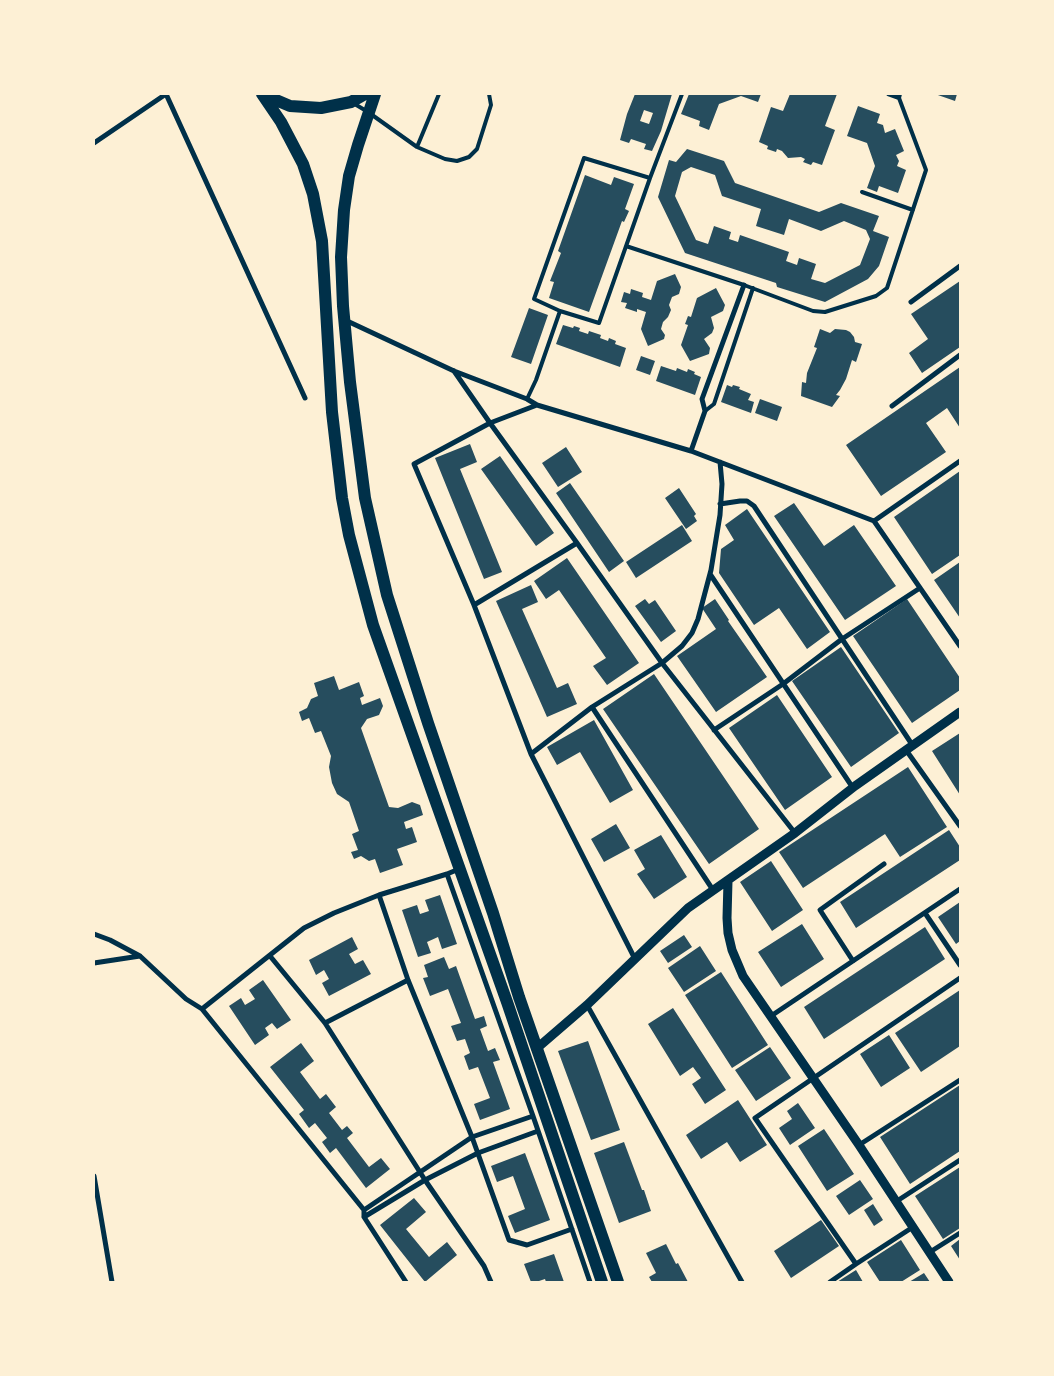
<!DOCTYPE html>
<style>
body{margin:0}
#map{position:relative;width:1054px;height:1376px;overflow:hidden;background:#fdf0d5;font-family:"Varela Round",sans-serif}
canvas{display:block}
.frame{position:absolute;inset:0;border:95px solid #fdf0d5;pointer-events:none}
</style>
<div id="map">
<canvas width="1054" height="1376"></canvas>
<div class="frame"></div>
</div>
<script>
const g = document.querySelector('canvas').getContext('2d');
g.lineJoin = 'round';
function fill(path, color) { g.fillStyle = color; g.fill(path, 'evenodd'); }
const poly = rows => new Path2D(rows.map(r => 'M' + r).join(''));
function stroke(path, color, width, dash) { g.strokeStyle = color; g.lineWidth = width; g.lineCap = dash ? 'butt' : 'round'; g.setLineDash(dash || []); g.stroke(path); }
fill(poly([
 [635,94,661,94,663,95,663,94,672,94,661,131,652,151,644,149,646,144,631,139,629,143,620,140,627,114],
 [644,110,653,113,649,124,640,121],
 [689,94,699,95,761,94,758,102,741,96,719,104,709,130,699,126,700,121,681,114],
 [790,94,837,94,825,126,835,130,822,165,813,162,811,165,803,162,805,159,801,157,788,158,782,151,777,149,776,152,767,149,768,146,759,142,771,107,783,111],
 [935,94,957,94,955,101],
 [858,106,880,114,877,123,883,125,885,133,895,129,904,151,896,155,899,161,897,166,906,170,898,193,879,186,877,192,867,188,875,166,867,143,847,136],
 [687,149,724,161,735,183,819,212,841,203,879,216,873,231,889,237,879,266,868,279,825,302,777,287,776,283,685,253,658,197,669,160,676,162],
 [691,167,715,175,722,196,761,209,756,226,784,235,789,219,821,231,844,221,866,230,870,239,860,265,825,283,811,279,816,264,799,258,797,265,786,261,789,252,740,235,738,242,729,239,731,232,714,226,708,244,696,240,675,196,682,172],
 [585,175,611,185,614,177,634,184,625,209,629,211,624,222,622,221,589,312,549,298,554,282,550,281,561,253,558,251],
 [675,274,681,287,679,294,672,297,669,305,671,310,668,317,663,322,661,329,665,335,664,339,648,346,641,329,646,312,637,309,637,312,625,308,627,303,621,302,624,292,630,294,631,289,643,293,642,297,651,300,657,281],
 [960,281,960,347,922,373,909,353,928,339,911,314],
 [716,288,725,305,723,311,711,317,714,328,712,333,704,339,710,348,709,354,690,361,681,345,688,325,685,324,688,316,691,317,697,298],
 [529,308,548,315,531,364,511,357],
 [563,325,573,328,574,326,580,328,579,331,588,334,589,331,601,335,600,338,608,341,609,338,616,341,615,344,626,348,620,367,556,344],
 [820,329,830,333,835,329,846,330,850,332,854,337,855,342,862,344,856,362,852,360,846,379,840,390,836,395,840,396,832,407,801,396,802,382,806,383,807,373,817,348,814,347],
 [641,356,655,361,650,375,636,370],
 [661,366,676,371,677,368,687,372,688,369,695,372,694,374,701,377,695,395,656,381],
 [960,367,960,428,947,408,926,423,946,452,881,496,846,445],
 [727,385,732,387,733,385,740,387,739,389,751,394,748,400,754,402,751,413,721,402],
 [760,399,782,407,777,421,755,413],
 [470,444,477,462,460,469,502,572,484,579,435,458],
 [566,447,582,472,558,487,542,463],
 [500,456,554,533,536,546,481,469],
 [960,471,960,555,932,574,894,517],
 [570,483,624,561,609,572,556,493],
 [679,488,696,514,694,516,697,521,686,529,665,498],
 [794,503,824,546,854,525,896,586,845,620,774,516],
 [747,509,830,632,807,649,779,608,754,625,719,573,721,549,734,540,725,525],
 [682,525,692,541,636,578,626,562],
 [567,558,639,663,607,685,593,666,606,658,559,590,546,599,534,581],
 [960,562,960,618,934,580],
 [531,585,538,602,522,609,557,688,568,683,577,704,547,717,496,601],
 [645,599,649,604,655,600,676,631,661,642,635,606],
 [715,599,729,620,728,621,767,677,716,712,677,656,716,629,702,608],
 [907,599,960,678,960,690,912,723,853,636],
 [841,647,899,733,851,767,792,681],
 [654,674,759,829,709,864,603,709],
 [334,676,339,690,359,682,364,696,360,698,362,705,380,698,383,706,379,715,367,719,361,728,389,807,398,808,412,802,420,805,423,815,404,822,406,829,412,827,417,842,397,849,403,865,380,873,375,859,369,861,361,856,354,859,351,852,358,850,352,834,359,831,349,802,337,794,332,783,329,767,331,756,321,731,315,733,309,718,302,721,299,712,307,708,311,699,318,696,314,683],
 [777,695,832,777,785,810,729,728],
 [594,720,633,790,610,803,580,752,557,765,547,747],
 [960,733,960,795,932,751],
 [908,767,947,827,900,857,885,834,803,888,779,852],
 [616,824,630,848,604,862,591,839],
 [949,830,960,847,960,860,856,928,840,902],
 [661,835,687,877,654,899,637,874,645,869,634,850],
 [771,861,803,910,772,931,740,882],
 [440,895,457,944,442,949,438,937,427,942,431,953,418,957,402,910,417,905,420,914,429,911,425,900],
 [960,902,960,941,956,944,938,917],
 [802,924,824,959,781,987,758,952],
 [925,927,945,959,824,1039,804,1007],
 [684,935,692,947,668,963,660,951],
 [352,937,358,949,349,954,355,964,363,960,371,974,329,996,322,983,329,979,324,970,316,975,309,960],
 [700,946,716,971,684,992,668,968],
 [444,957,449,969,456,966,475,1019,484,1016,487,1026,480,1029,488,1051,495,1048,500,1060,493,1062,510,1109,480,1120,474,1104,490,1098,478,1067,469,1070,464,1056,470,1053,465,1039,457,1041,451,1026,461,1023,448,989,430,996,423,978,428,977,424,965],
 [721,972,768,1045,732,1068,685,995],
 [263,980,291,1020,277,1029,272,1023,265,1028,269,1035,255,1045,229,1006,241,998,245,1005,255,999,249,990],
 [960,990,960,1046,921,1072,895,1033],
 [673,1008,726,1090,705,1104,692,1084,701,1078,693,1067,680,1076,648,1024],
 [889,1035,910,1068,881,1087,860,1054],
 [588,1041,620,1130,591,1140,558,1051],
 [301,1043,314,1061,300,1072,320,1099,326,1094,336,1107,329,1113,342,1130,347,1126,353,1133,347,1138,369,1167,381,1158,390,1169,366,1188,336,1148,330,1153,322,1142,327,1138,315,1123,309,1128,299,1114,304,1110,270,1067],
 [770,1047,791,1078,756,1101,735,1070],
 [960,1085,960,1151,910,1184,880,1137],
 [738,1100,767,1145,740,1162,727,1142,701,1159,686,1135],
 [798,1103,815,1128,790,1145,779,1128,792,1119,787,1111],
 [824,1129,854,1174,827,1191,798,1146],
 [624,1142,642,1190,644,1190,651,1211,619,1223,594,1153],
 [525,1153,550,1220,515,1233,508,1216,525,1209,513,1176,497,1182,491,1166],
 [960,1167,960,1228,943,1239,915,1196],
 [860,1180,873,1199,849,1215,836,1196],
 [414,1198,426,1212,406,1229,429,1257,447,1242,457,1255,425,1282,380,1225],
 [873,1204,883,1220,874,1226,864,1210],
 [821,1220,839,1246,791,1278,774,1251],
 [960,1239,960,1260,951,1246],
 [901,1240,920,1270,901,1282,880,1282,867,1262],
 [666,1244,676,1264,678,1263,688,1282,652,1282,649,1277,656,1273,646,1253],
 [554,1254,564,1282,546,1282,545,1279,536,1282,531,1282,524,1264],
 [856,1270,863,1282,837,1282],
 [924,1273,930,1282,909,1282]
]), '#264d5e');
stroke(poly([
 [888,94,899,98],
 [353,103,368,112,417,147,445,159,457,161,469,157,477,149,491,105,489,94],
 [417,147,439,94],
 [650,178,682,94],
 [862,192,913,210],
 [626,246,744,285,813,311,825,312,876,296,887,288,926,170,899,98,900,94],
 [527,399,536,380,560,311,599,323,650,178,584,158,534,299,560,311],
 [705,411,714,404,753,288]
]), '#003049', 4);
stroke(poly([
 [166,94,305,398],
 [94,143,166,94],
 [911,302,960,266],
 [345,320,454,371,527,399,537,405,691,451,874,521,960,461],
 [454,371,490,423,577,543,662,663,795,833],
 [537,405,490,423,414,464,474,605,531,754,635,959],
 [892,406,960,355],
 [691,451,705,411,702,399,744,285],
 [720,504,740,501,747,501,754,506,913,746],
 [874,521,960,646],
 [710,574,853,788],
 [474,605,577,543],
 [592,707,713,890],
 [714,730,783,684,842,639,920,588],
 [906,750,960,826],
 [531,754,592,707,662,663,682,646,692,633,698,619,711,570,720,515,722,484,720,462],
 [447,874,533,1116,590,1282],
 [379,895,408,980,472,1137,509,1240,527,1245,572,1229],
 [925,913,960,965],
 [94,934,110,940,140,956,186,999,202,1009],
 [270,956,325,1023,425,1180,484,1266,491,1282],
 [853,961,820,910,884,864],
 [94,963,140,956],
 [587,1005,742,1282],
 [771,1016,960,889],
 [325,1023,408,980],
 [859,1145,960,1080],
 [94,1176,112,1282],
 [897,1201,960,1160],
 [364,1210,472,1137,533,1116],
 [364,1217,425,1180,478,1153,538,1131],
 [930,1252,960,1233],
 [856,1264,755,1118,960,978],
 [406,1282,364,1217,364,1210,202,1009,304,928,334,913,379,895,447,874,459,869],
 [830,1282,856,1264,913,1227]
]), '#003049', 5);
stroke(poly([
 [728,881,727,918,728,933,732,950,743,976,859,1145,949,1282],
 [536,1049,587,1005,688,908,795,833,855,786,960,712]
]), '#003049', 9);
stroke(poly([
 [262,94,281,122,303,164,313,194,322,241,332,412,342,498,349,535,373,625,507,1002,602,1282],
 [262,94,290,106,321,108,351,102,365,94],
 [375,94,358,145,349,176,344,210,341,257,343,306,350,382,365,498,387,595,428,723,493,913,519,997,618,1282]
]), '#003049', 12);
</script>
